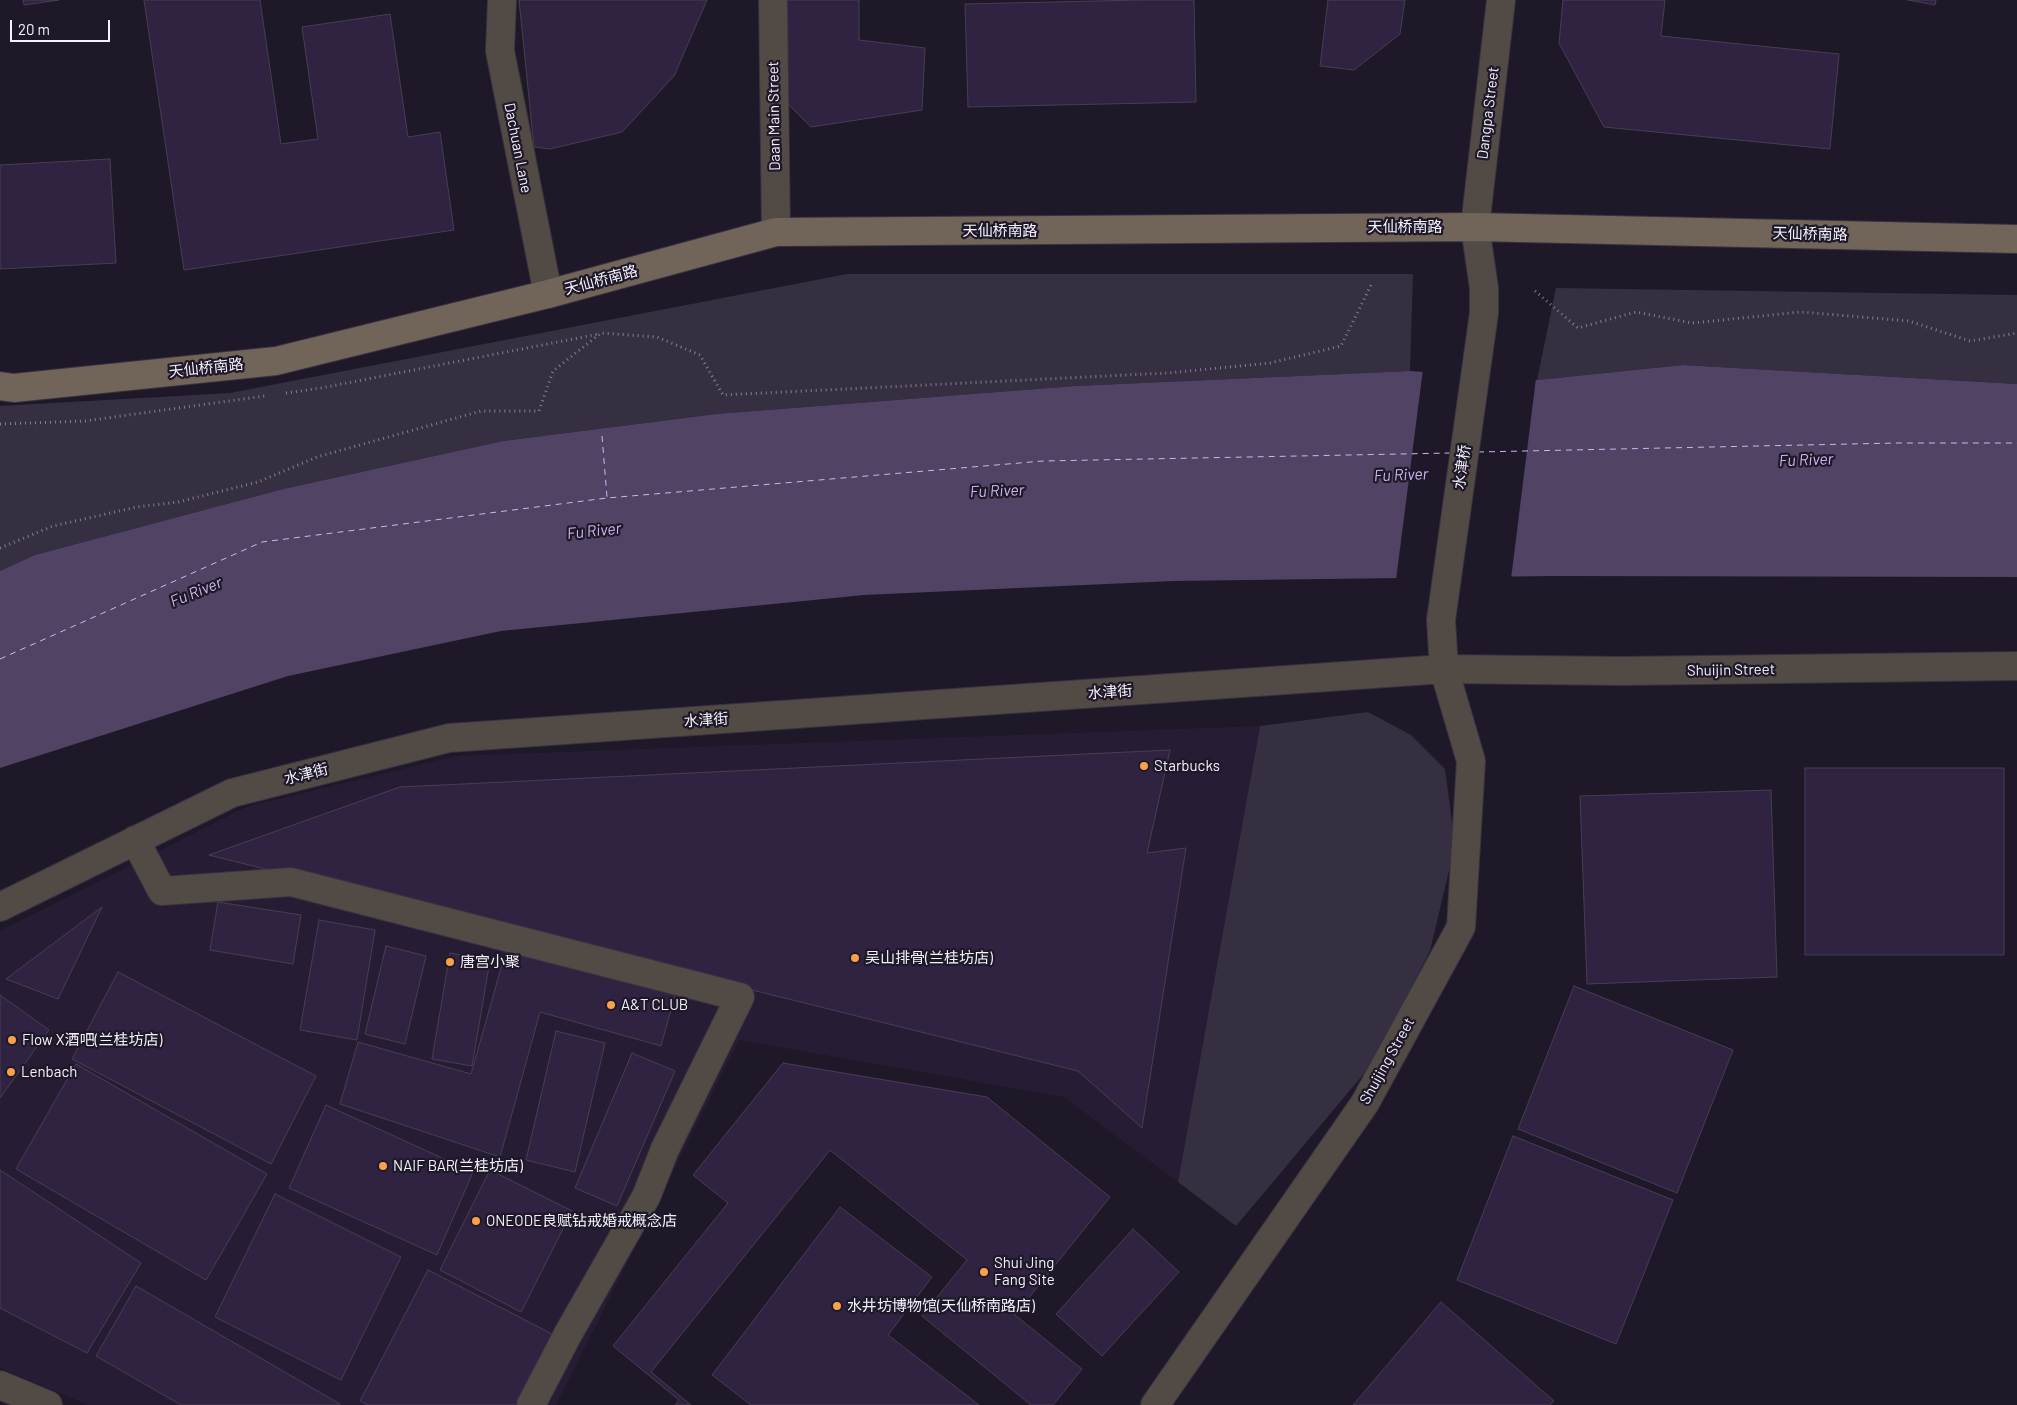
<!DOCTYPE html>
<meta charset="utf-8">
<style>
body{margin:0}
#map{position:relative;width:2017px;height:1405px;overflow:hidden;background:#1e1828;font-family:Barlow,sans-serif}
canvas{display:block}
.scale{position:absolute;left:10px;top:20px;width:100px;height:22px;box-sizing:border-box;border:2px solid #f4f0fc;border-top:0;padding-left:6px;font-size:15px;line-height:18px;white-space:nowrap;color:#f4f0fc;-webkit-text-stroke:4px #1e1828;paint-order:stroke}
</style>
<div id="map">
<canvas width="2017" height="1405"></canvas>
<div class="scale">20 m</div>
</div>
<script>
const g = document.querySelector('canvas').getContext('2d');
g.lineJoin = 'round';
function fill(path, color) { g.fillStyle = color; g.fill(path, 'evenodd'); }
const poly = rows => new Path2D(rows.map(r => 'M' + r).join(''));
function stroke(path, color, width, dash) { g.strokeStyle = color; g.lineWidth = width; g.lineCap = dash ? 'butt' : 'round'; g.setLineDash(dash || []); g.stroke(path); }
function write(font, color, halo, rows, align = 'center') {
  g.font = font + ' Barlow,"Noto Sans SC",sans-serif'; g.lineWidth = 4.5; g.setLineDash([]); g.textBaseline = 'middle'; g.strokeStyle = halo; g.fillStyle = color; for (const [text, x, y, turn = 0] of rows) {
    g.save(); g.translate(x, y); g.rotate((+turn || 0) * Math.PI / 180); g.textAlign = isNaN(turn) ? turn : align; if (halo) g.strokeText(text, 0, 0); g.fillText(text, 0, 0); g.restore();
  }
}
fill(poly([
 [1260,726,1178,1182,1064,1097,739,1040,556,1405,88,1405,0,1368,0,931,246,807,455,756]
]), '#261d34');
fill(poly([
 [847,274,1413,274,1410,371,1075,386,716,414,503,441,283,489,35,555,0,571,0,406,230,393],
 [1556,288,2017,295,2017,384,1683,365,1537,380],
 [1368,712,1411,735,1445,769,1455,845,1430,951,1372,1064,1236,1226,1178,1182,1260,726]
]), '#362f42');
fill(poly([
 [1683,365,2017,384,2017,577,1553,576,1173,581,864,595,501,631,288,676,0,768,0,571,35,555,283,489,503,441,716,414,1075,386,1410,371,1537,380]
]), '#504364');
fill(poly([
 [1423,369,1536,378,1511,579,1396,580]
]), '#1e1828');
stroke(poly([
 [602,436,607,497],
 [1478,452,1897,443,2017,443],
 [0,659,262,542,607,498,1043,461,1451,453]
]), '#ceb6f2', 1, [6, 5]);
const building = poly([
 [23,0,59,0,24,5,23,0],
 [144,0,260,0,281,144,318,139,302,27,390,14,408,137,440,132,454,230,184,270,144,0],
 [519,0,707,0,674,76,622,132,550,149,534,147,519,0],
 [786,0,859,0,859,40,925,48,922,110,811,127,784,100,786,0],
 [1140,0,1194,0,1196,102,968,107,965,4,1140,0],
 [1328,0,1405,0,1400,34,1354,70,1320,66,1328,0],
 [1563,0,1665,0,1661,36,1839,54,1830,149,1604,127,1559,43,1563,0],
 [1908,0,1936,0,1935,5,1908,0],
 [110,159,116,263,0,269,0,165,110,159],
 [1170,750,1147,853,1186,848,1142,1128,1078,1071,209,855,400,787,1170,750],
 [1805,768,2004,768,2004,955,1805,955,1805,768],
 [1771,790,1777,977,1587,984,1580,796,1771,790],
 [218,902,301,915,293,964,210,950,218,902],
 [102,907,58,999,6,979,102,907],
 [319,920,375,930,357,1040,300,1030,319,920],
 [386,946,426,956,405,1044,365,1034,386,946],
 [507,947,675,995,661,1046,540,1012,500,1157,340,1104,358,1042,471,1074,507,947],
 [450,953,490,960,472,1066,432,1059,450,953],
 [118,972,316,1076,271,1164,72,1059,118,972],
 [1574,986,1733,1050,1677,1193,1518,1129,1574,986],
 [0,995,49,1030,0,1098,0,995],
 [556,1031,605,1043,575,1172,526,1160,556,1031],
 [632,1053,675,1071,617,1206,575,1188,632,1053],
 [783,1063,987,1097,1110,1197,1015,1315,1082,1369,1053,1405,1031,1405,922,1316,967,1260,830,1150,651,1372,691,1405,675,1405,679,1400,613,1346,728,1203,693,1175,783,1063],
 [76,1064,267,1174,206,1280,16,1169,76,1064],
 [326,1105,473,1172,437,1255,289,1188,326,1105],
 [1513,1136,1673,1200,1616,1344,1457,1280,1513,1136],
 [0,1170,141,1263,87,1353,0,1308,0,1170],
 [490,1170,572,1211,521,1312,440,1270,490,1170],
 [275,1194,401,1257,341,1380,215,1317,275,1194],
 [840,1207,932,1277,888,1335,979,1405,751,1405,712,1375,840,1207],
 [1133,1229,1179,1272,1102,1356,1056,1314,1133,1229],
 [428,1270,554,1335,518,1405,368,1405,360,1401,428,1270],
 [136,1286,340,1404,340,1405,181,1405,96,1356,136,1286],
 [1441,1302,1554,1401,1550,1405,1353,1405,1441,1302]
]);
fill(building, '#302342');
stroke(building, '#463f52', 1);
const street = poly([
 [502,0,500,51,548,294],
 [773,0,776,232],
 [135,840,162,891,291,882,740,997,665,1149,646,1197,568,1334,531,1405],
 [0,907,232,793,449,738,1444,669,1622,671,2017,666],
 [0,1385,48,1405],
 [1155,1405,1365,1103,1461,927,1471,761,1444,669,1441,620,1484,313,1484,288,1475,227,1501,0]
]);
const secondary = poly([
 [0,386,14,388,276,361,548,294,776,232,1475,227,2017,239]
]);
stroke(street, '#383241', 30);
stroke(secondary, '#383241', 30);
stroke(poly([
 [1535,291,1578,328,1636,312,1692,323,1801,312,1909,321,1970,341,2017,333],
 [286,393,321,388,599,334],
 [0,424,85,421,265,396],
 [0,548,53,526,137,507,178,502,258,482,317,457,481,411,539,411,553,371,601,333,657,337,700,355,723,395,1168,373,1270,363,1341,346,1371,285]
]), '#847e8d', 3, [1, 4]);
stroke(street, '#524a44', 28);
stroke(secondary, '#71655a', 28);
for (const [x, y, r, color] of [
 [1144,766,5,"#f8a14a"],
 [855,958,5,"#f8a14a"],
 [450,962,5,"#f8a14a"],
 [611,1005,5,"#f8a14a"],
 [12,1040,5,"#f8a14a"],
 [11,1072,5,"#f8a14a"],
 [383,1166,5,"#f8a14a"],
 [476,1221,5,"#f8a14a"],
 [984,1272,5,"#f8a14a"],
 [837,1306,5,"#f8a14a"]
]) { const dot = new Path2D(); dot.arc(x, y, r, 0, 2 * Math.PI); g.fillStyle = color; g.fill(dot); stroke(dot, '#1e1828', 2); }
write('15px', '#f4f0fc', '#1e1828', [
 ["Dangpa Street",1488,113,-83],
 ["Daan Main Street",774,116,-91],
 ["Dachuan Lane",518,148,79],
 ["天仙桥南路",1405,227],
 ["天仙桥南路",1000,231],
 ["天仙桥南路",1810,234,1],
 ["天仙桥南路",601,280,-15],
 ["天仙桥南路",206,368,-6],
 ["水津桥",1462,467,-82],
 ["Shuijin Street",1731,670,-1],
 ["水津街",1110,692,-4],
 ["水津街",706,720,-4],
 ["水津街",306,774,-14],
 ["Shuijing Street",1387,1061,-61]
]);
write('15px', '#f4f0fc', '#1e1828', [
 ["Starbucks",1154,766],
 ["吴山排骨(兰桂坊店)",865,958],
 ["唐宫小聚",460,962],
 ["A&T CLUB",621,1005],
 ["Flow X酒吧(兰桂坊店)",22,1040],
 ["Lenbach",21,1072],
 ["NAIF BAR(兰桂坊店)",393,1166],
 ["ONEODE良赋钻戒婚戒概念店",486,1221],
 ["Shui Jing",994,1263],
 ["Fang Site",994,1280],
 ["水井坊博物馆(天仙桥南路店)",847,1306]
], 'left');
write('italic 16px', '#ceb6f2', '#1e1828', [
 ["Fu River",1806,460,-2],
 ["Fu River",1401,475,-2],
 ["Fu River",997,491,-2],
 ["Fu River",594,531,-6],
 ["Fu River",196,592,-22]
]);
</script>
